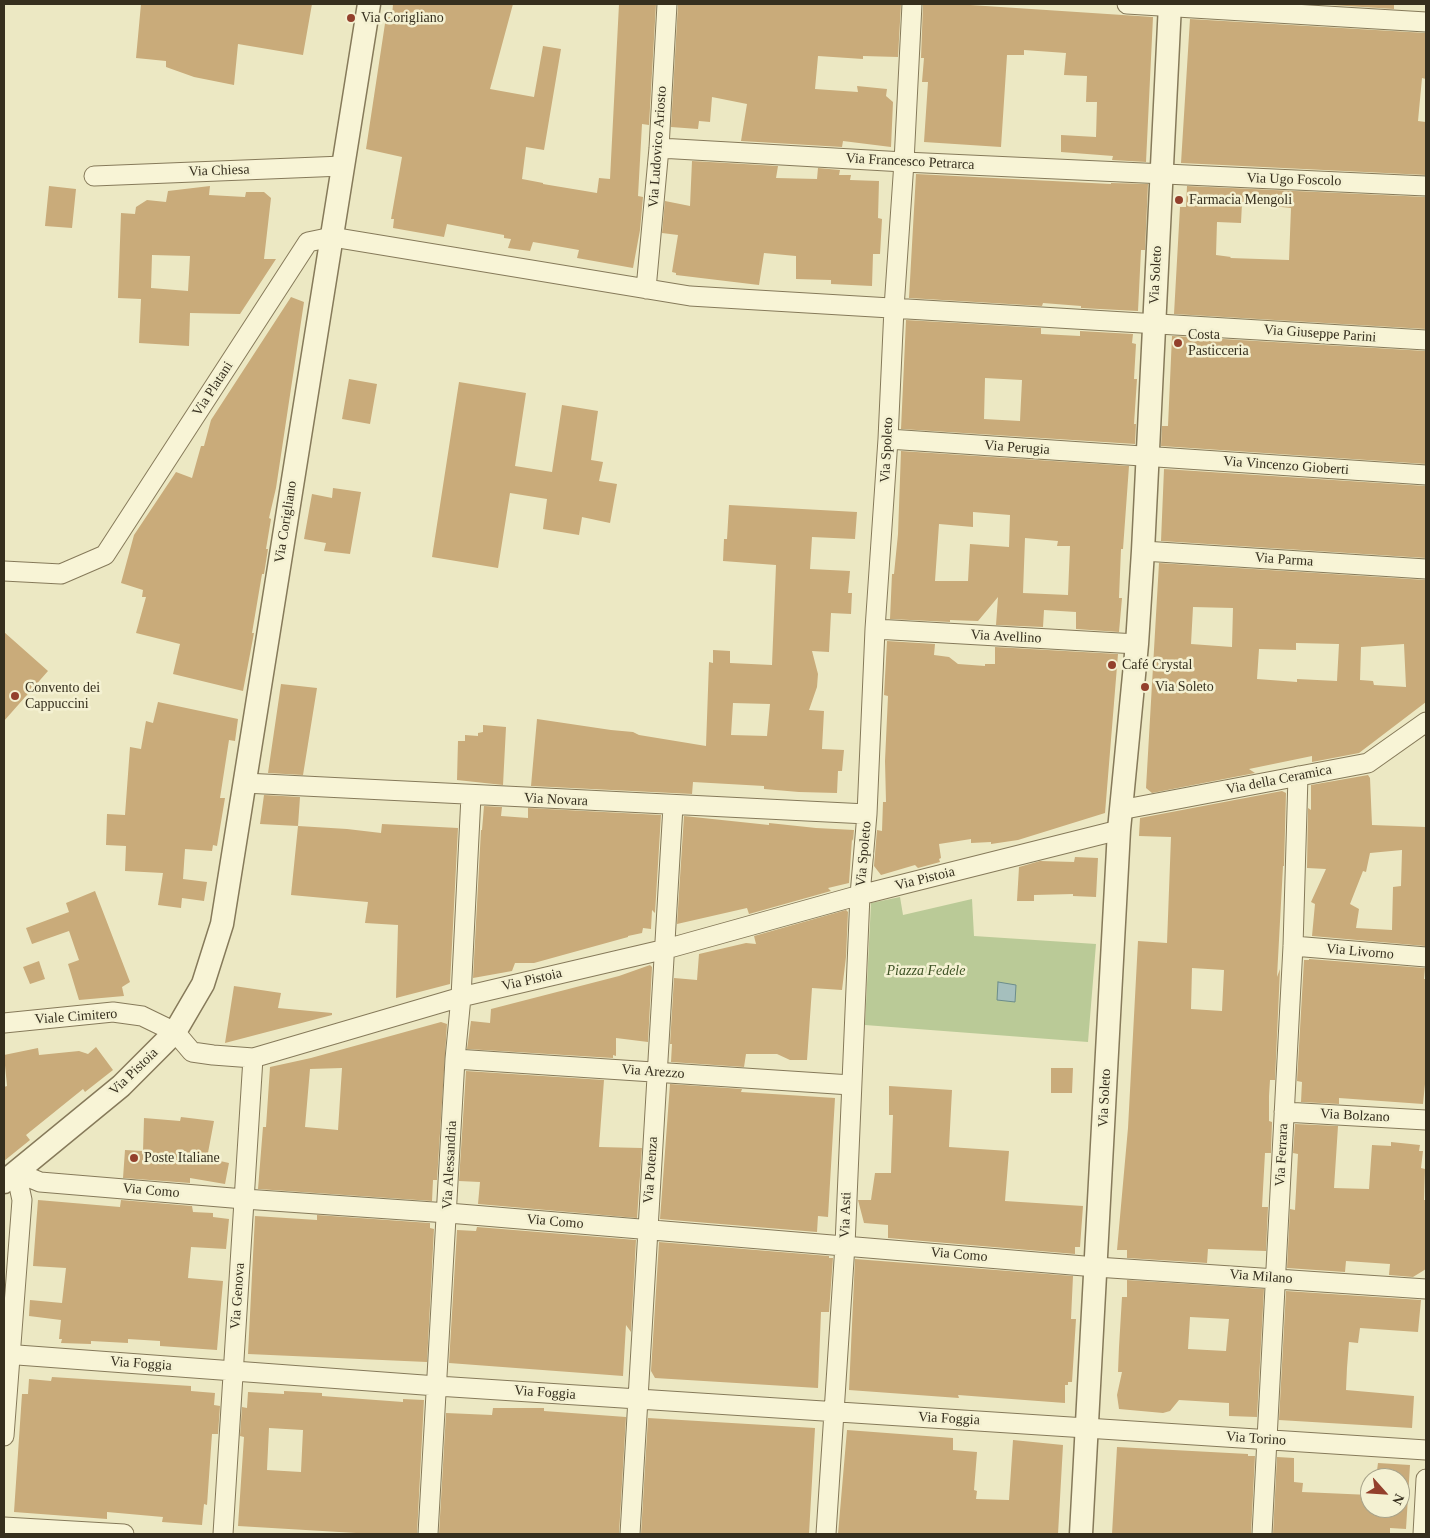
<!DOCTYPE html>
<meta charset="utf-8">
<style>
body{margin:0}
#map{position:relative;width:1430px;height:1538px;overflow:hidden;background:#ece8c3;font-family:"Times New Roman",serif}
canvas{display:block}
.frame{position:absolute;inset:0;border:5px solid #362f1e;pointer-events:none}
.north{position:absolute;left:1360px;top:1468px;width:50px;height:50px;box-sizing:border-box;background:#f4f1d2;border:1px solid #a8a38a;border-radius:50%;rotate:116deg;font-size:14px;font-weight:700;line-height:20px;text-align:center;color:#362f1e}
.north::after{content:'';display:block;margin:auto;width:18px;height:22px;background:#93402c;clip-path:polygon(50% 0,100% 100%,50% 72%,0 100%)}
</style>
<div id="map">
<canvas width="1430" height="1538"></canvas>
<div class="frame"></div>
<div class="north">N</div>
</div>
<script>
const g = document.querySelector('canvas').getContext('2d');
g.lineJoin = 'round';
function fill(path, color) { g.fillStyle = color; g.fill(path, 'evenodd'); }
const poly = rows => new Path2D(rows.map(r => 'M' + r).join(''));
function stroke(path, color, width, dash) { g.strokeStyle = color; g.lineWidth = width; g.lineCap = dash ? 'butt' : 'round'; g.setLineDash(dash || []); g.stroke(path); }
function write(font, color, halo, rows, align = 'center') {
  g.font = font + ' "Times New Roman",serif'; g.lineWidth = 5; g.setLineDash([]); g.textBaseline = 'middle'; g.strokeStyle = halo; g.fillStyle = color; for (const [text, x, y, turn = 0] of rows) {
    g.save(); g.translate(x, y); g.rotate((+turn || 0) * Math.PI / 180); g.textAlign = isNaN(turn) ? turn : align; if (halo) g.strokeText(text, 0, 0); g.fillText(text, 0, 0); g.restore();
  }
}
fill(poly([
 [900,897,903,915,972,899,974,936,1096,944,1088,1042,865,1025,871,903]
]), '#baca97');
const water = poly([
 [998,982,1016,985,1015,1002,997,1000,998,982]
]);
fill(water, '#a5bfbd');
stroke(water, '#6c8d8b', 1);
fill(poly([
 [141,4,312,4,303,55,238,44,234,85,194,77,166,67,166,61,136,58],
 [393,4,513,4,490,89,534,97,543,46,561,49,544,150,526,147,522,179,543,183,543,184,597,193,599,178,610,179,619,4,656,4,649,125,642,124,638,196,643,197,640,230,633,268,577,258,579,250,545,244,533,242,530,251,508,248,511,239,504,238,504,235,447,224,444,237,393,228,394,219,391,219,402,157,366,149,386,17,392,17],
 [678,4,901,4,898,57,863,56,863,59,818,56,815,89,858,92,857,86,887,89,886,96,893,102,891,147,843,141,842,147,741,141,747,104,712,97,710,122,699,121,698,129,671,127],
 [923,4,955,4,1153,17,1146,162,1112,160,1113,156,1061,152,1061,135,1096,137,1097,102,1086,102,1087,76,1064,75,1066,53,1024,50,1024,55,1007,55,1001,147,924,142,928,82,922,82,924,58,921,58],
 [1316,4,1394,4,1394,9],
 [1190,19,1426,33,1426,79,1422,78,1418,121,1426,122,1426,175,1181,163],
 [692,161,778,166,776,178,817,179,818,168,840,170,839,175,851,175,850,180,879,181,878,218,882,219,880,254,873,254,872,286,831,284,831,280,796,279,796,256,764,253,759,285,676,275,676,273,672,272,678,235,662,233,665,201,690,206],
 [916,174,1111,184,1111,183,1148,184,1145,250,1141,250,1138,311,1081,308,1081,306,1043,303,1042,306,909,298],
 [49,186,76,189,72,228,45,226],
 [210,186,209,195,245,197,246,192,264,192,271,198,264,259,276,259,240,314,190,313,189,346,139,343,141,299,118,298,121,213,135,214,136,207,147,200,166,202,168,191],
 [152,255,190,256,188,291,151,288],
 [1187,186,1426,197,1426,329,1174,314,1180,207,1186,207],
 [1242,203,1291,208,1289,260,1230,258,1231,257,1216,255,1217,222,1241,223],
 [291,297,304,302,276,488,269,518,271,519,266,549,268,549,264,574,262,574,252,633,254,633,243,691,173,674,180,644,136,633,146,597,142,597,143,590,121,583,134,535,176,472,192,478,201,446,204,446,211,420],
 [906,320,1041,328,1041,334,1080,336,1080,331,1133,334,1132,343,1136,344,1134,379,1137,379,1134,424,1136,424,1135,444,901,429],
 [985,378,1022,380,1020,421,984,419],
 [1172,336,1426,351,1426,464,1161,446,1162,426,1168,426],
 [349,379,377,384,370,424,342,419],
 [459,382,526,393,515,466,552,472,562,405,598,411,591,460,603,462,599,481,617,484,610,523,582,517,579,535,543,529,547,499,510,493,498,568,432,557],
 [901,451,1129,466,1123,549,1121,549,1119,598,1122,598,1119,632,1076,629,1076,612,1044,610,1043,627,996,625,998,597,978,621,950,620,950,622,890,619,892,574,894,574,898,534],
 [973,512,1010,515,1009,547,970,544,968,581,935,581,939,524,973,527],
 [1025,538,1058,541,1057,546,1070,546,1068,595,1023,593],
 [1164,469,1426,486,1426,558,1161,541],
 [333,488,361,492,350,554,324,551,326,543,304,539,312,494,332,498],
 [729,505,857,512,855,539,812,537,810,569,850,571,848,593,852,593,851,614,831,613,829,652,812,651,818,674,817,687,809,710,824,711,822,749,844,750,842,771,838,771,837,793,799,792,764,789,764,786,693,782,692,794,531,786,537,719,611,730,633,732,639,735,706,746,709,662,713,663,713,650,730,651,730,663,772,665,776,565,723,561,724,539,727,539],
 [733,703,770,704,767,736,731,735],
 [1159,563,1426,580,1426,702,1359,753,1312,762,1312,756,1249,769,1255,773,1152,793,1146,788],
 [1193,607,1233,608,1232,647,1191,644],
 [1296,643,1339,644,1337,681,1297,679,1297,682,1257,679,1259,649,1296,650],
 [1404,644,1406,687,1374,685,1373,681,1360,680,1361,647],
 [4,632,48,671,4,721],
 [887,641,935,644,934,655,949,657,958,664,985,666,985,664,995,664,995,647,1118,654,1105,813,1018,840,991,844,991,842,971,843,971,839,939,844,941,858,939,859,940,862,918,868,915,865,881,875,874,866,877,830,882,831,883,802,886,802,885,761,888,696,884,695],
 [281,684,317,688,303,775,268,773],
 [158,702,238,719,235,741,229,740,220,798,225,798,217,846,213,845,212,851,185,849,183,879,207,882,204,901,182,898,181,908,158,905,163,873,125,871,126,846,106,845,107,814,125,815,130,747,141,749,146,721,153,723],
 [483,725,506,727,503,785,457,780,458,741,465,741,465,735,478,736,478,733,483,732],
 [1368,775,1370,778,1372,825,1426,827,1425,946,1312,936,1315,904,1311,902,1326,869,1307,868,1308,808,1311,810,1311,785],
 [1402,850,1401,886,1393,887,1392,930,1356,928,1359,909,1350,904,1363,871,1366,872,1370,853],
 [1282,791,1286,793,1284,866,1283,866,1277,977,1280,969,1275,1080,1270,1080,1269,1096,1269,1121,1272,1122,1271,1153,1265,1153,1262,1207,1268,1207,1266,1251,1208,1249,1207,1263,1127,1258,1127,1250,1117,1250,1128,1128,1138,941,1167,943,1171,837,1139,836,1140,818],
 [1192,968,1224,970,1222,1011,1191,1009],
 [264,795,300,797,298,826,347,829,381,833,382,824,458,828,450,984,396,998,398,925,365,923,368,902,291,895,298,826,260,824],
 [484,806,502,807,501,816,528,818,528,808,661,815,655,913,652,910,651,929,643,928,642,933,628,936,628,937,534,963,515,963,512,971,473,978,481,830,482,830],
 [684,816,769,825,769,823,816,828,854,830,853,841,852,839,849,883,828,888,831,891,749,914,747,908,677,924],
 [1075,857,1098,858,1096,897,1073,896,1073,894,1034,895,1034,901,1017,901,1019,867,1040,861,1074,862],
 [95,891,130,982,122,987,124,996,79,1000,68,964,79,960,69,931,32,944,26,928,69,912,66,903],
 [846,910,848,912,846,957,842,990,812,988,807,1060,790,1060,777,1054,746,1054,744,1067,671,1062,672,1044,670,1044,674,978,697,980,699,954,746,943,756,944,754,936],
 [1309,959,1425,968,1424,979,1426,979,1426,1074,1423,1104,1339,1098,1339,1104,1301,1102,1302,1082,1297,1081,1304,960,1309,960],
 [39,961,45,979,30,984,23,967],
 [650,965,652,967,648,1042,616,1038,616,1056,613,1055,613,1058,467,1049,471,1021,490,1023,491,1009,619,976],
 [234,986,281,993,278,1008,332,1013,332,1015,225,1043],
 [441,1022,447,1024,437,1180,433,1180,432,1201,258,1189,263,1127,266,1127,270,1067,311,1058],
 [342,1068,338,1130,305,1127,310,1069],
 [96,1047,113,1070,85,1092,83,1089,26,1135,30,1140,4,1161,4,1087,7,1086,4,1055,38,1048,39,1055,79,1051,88,1054],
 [1051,1068,1073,1068,1072,1093,1051,1093],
 [466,1071,604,1080,599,1147,642,1148,637,1218,478,1204,480,1182,459,1181],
 [670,1084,742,1089,741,1092,835,1098,828,1217,818,1216,817,1232,660,1219],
 [889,1086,952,1090,949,1147,1009,1151,1005,1201,1083,1206,1080,1247,1075,1247,1075,1254,888,1238,888,1225,864,1223,858,1200,871,1200,875,1173,891,1173,893,1115,889,1115],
 [181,1117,214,1121,207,1158,229,1163,225,1184,190,1178,190,1183,123,1178,125,1150,143,1151,144,1118,180,1121],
 [1295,1124,1338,1126,1334,1188,1369,1189,1372,1145,1391,1146,1391,1142,1420,1145,1419,1151,1423,1151,1421,1168,1425,1169,1424,1200,1426,1200,1426,1269,1413,1277,1389,1275,1390,1264,1346,1261,1345,1272,1287,1268,1290,1209,1295,1210,1298,1154,1293,1153],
 [38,1200,120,1207,121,1200,192,1206,193,1212,213,1213,213,1217,229,1219,226,1249,191,1247,188,1278,223,1281,217,1350,160,1346,160,1341,128,1339,128,1343,91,1341,91,1344,61,1343,62,1339,59,1339,61,1320,29,1316,30,1300,62,1303,66,1268,33,1266],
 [317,1215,430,1223,430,1228,434,1229,427,1362,248,1354,255,1216,317,1220],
 [477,1227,636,1240,631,1332,626,1325,623,1376,449,1363,457,1230,476,1231],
 [659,1242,829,1256,829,1258,833,1258,829,1312,821,1312,818,1388,655,1378,651,1371],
 [855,1259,1073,1276,1071,1319,1076,1319,1072,1382,1068,1382,1068,1385,1065,1385,1065,1403,958,1395,959,1398,849,1390],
 [1127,1280,1264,1289,1257,1417,1229,1416,1229,1403,1179,1400,1170,1411,1163,1413,1119,1409,1117,1395,1122,1372,1118,1372,1119,1347,1122,1297,1127,1297],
 [1190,1317,1229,1319,1226,1351,1188,1349],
 [1286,1291,1421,1300,1418,1332,1360,1328,1358,1343,1349,1342,1347,1368,1346,1390,1414,1396,1412,1428,1279,1420],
 [52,1377,191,1386,191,1391,215,1393,214,1405,220,1406,218,1434,212,1434,207,1505,204,1504,202,1525,162,1522,163,1517,107,1512,107,1519,14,1512,22,1394,28,1394,29,1379,51,1381],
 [284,1391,322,1393,322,1396,403,1402,403,1399,424,1400,417,1534,373,1534,238,1526,244,1437,240,1436,242,1407,247,1408,248,1392,284,1394],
 [269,1428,303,1430,301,1472,267,1470],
 [493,1408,544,1408,544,1411,626,1417,619,1534,439,1534,446,1413,492,1415],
 [648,1418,815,1428,809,1534,641,1534],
 [847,1430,953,1438,953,1450,977,1452,974,1490,977,1491,976,1499,1009,1500,1013,1440,1063,1445,1058,1534,838,1534],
 [1117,1447,1248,1454,1248,1456,1255,1456,1251,1534,1112,1534],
 [1277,1457,1294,1458,1294,1482,1303,1483,1302,1492,1370,1495,1370,1508,1400,1508,1400,1478,1376,1478,1378,1463,1410,1465,1406,1529,1390,1528,1390,1534,1273,1534]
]), '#c9ab7a');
const minor = poly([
 [1127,4,1426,22],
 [659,148,904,162,1426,186],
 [94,176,343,166],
 [646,289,659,148,667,4],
 [888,439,1426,475],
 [1143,551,1426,569],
 [4,571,61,574,105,555,308,242,332,237,690,296,1426,340],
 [875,629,1137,644],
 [244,783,867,814],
 [1120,810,1368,763,1426,722],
 [1293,946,1426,957],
 [4,1023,113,1012,142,1016,175,1032,192,1052,213,1055,253,1058,461,997,666,949,860,895,1119,830],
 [455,1059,851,1085],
 [1284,1112,1426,1120],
 [16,1172,40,1182,244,1199,448,1213,1096,1267,1426,1289],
 [4,1354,437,1386,1426,1450],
 [4,1436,22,1200,16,1172],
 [4,1527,124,1534],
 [223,1534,253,1058],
 [428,1534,455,1059,461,997,471,796],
 [630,1534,673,806],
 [826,1534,845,1245,860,895,867,814,875,629,888,439,894,308,904,162,912,4],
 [1262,1534,1293,946,1298,776],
 [1423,1534,1426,1479]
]);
const tertiary = poly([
 [4,1182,121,1086,175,1032,203,984,222,924,369,4],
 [1081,1534,1119,830,1137,644,1143,551,1170,4]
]);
stroke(minor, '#867a5a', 21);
stroke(tertiary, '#867a5a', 25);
stroke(minor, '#f8f4d6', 19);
stroke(tertiary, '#f8f4d6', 22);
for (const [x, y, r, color] of [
 [351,18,5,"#93402c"],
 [1179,200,5,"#93402c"],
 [1178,343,5,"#93402c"],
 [1112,665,5,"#93402c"],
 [1145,687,5,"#93402c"],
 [15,696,5,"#93402c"],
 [134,1158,5,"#93402c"]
]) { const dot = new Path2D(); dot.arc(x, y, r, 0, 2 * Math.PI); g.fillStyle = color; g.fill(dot); stroke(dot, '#f4f1d2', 2); }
write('14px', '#362f1e', '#f4f1d2', [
 ["Via Corigliano",361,18],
 ["Farmacia Mengoli",1189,200],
 ["Costa",1188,335],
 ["Pasticceria",1188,351],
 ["Café Crystal",1122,665],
 ["Via Soleto",1155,687],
 ["Convento dei",25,688],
 ["Cappuccini",25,704],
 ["Poste Italiane",144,1158]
], 'left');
write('14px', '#362f1e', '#f4f1d2', [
 ["Via Ludovico Ariosto",658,147,-86],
 ["Via Francesco Petrarca",910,162,3],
 ["Via Chiesa",219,171,-2],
 ["Via Ugo Foscolo",1294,180,2],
 ["Via Soleto",1156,275,-87],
 ["Via Giuseppe Parini",1320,334,4],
 ["Via Platani",213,389,-57],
 ["Via Perugia",1017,448,4],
 ["Via Spoleto",887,450,-87],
 ["Via Vincenzo Gioberti",1286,466,4],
 ["Via Corigliano",286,522,-81],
 ["Via Parma",1284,560,4],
 ["Via Avellino",1006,637,3],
 ["Via della Ceramica",1279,780,-11],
 ["Via Novara",556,800,3],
 ["Via Spoleto",864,854,-85],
 ["Via Pistoia",925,879,-14],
 ["Via Livorno",1360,952,5],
 ["Via Pistoia",532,980,-13],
 ["Viale Cimitero",76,1017,-4],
 ["Via Pistoia",134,1072,-44],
 ["Via Arezzo",653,1072,4],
 ["Via Soleto",1105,1098,-87],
 ["Via Bolzano",1355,1116,3],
 ["Via Ferrara",1282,1155,-87],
 ["Via Alessandria",450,1165,-87],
 ["Via Potenza",651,1170,-86],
 ["Via Como",151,1191,5],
 ["Via Asti",846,1215,-88],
 ["Via Como",555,1222,5],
 ["Via Como",959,1255,5],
 ["Via Milano",1261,1277,4],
 ["Via Genova",238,1296,-86],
 ["Via Foggia",141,1364,4],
 ["Via Foggia",545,1393,4],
 ["Via Foggia",949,1419,3],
 ["Via Torino",1256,1439,4]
]);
write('italic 14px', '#3e5225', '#f4f1d2', [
 ["Piazza Fedele",926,971]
]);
</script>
